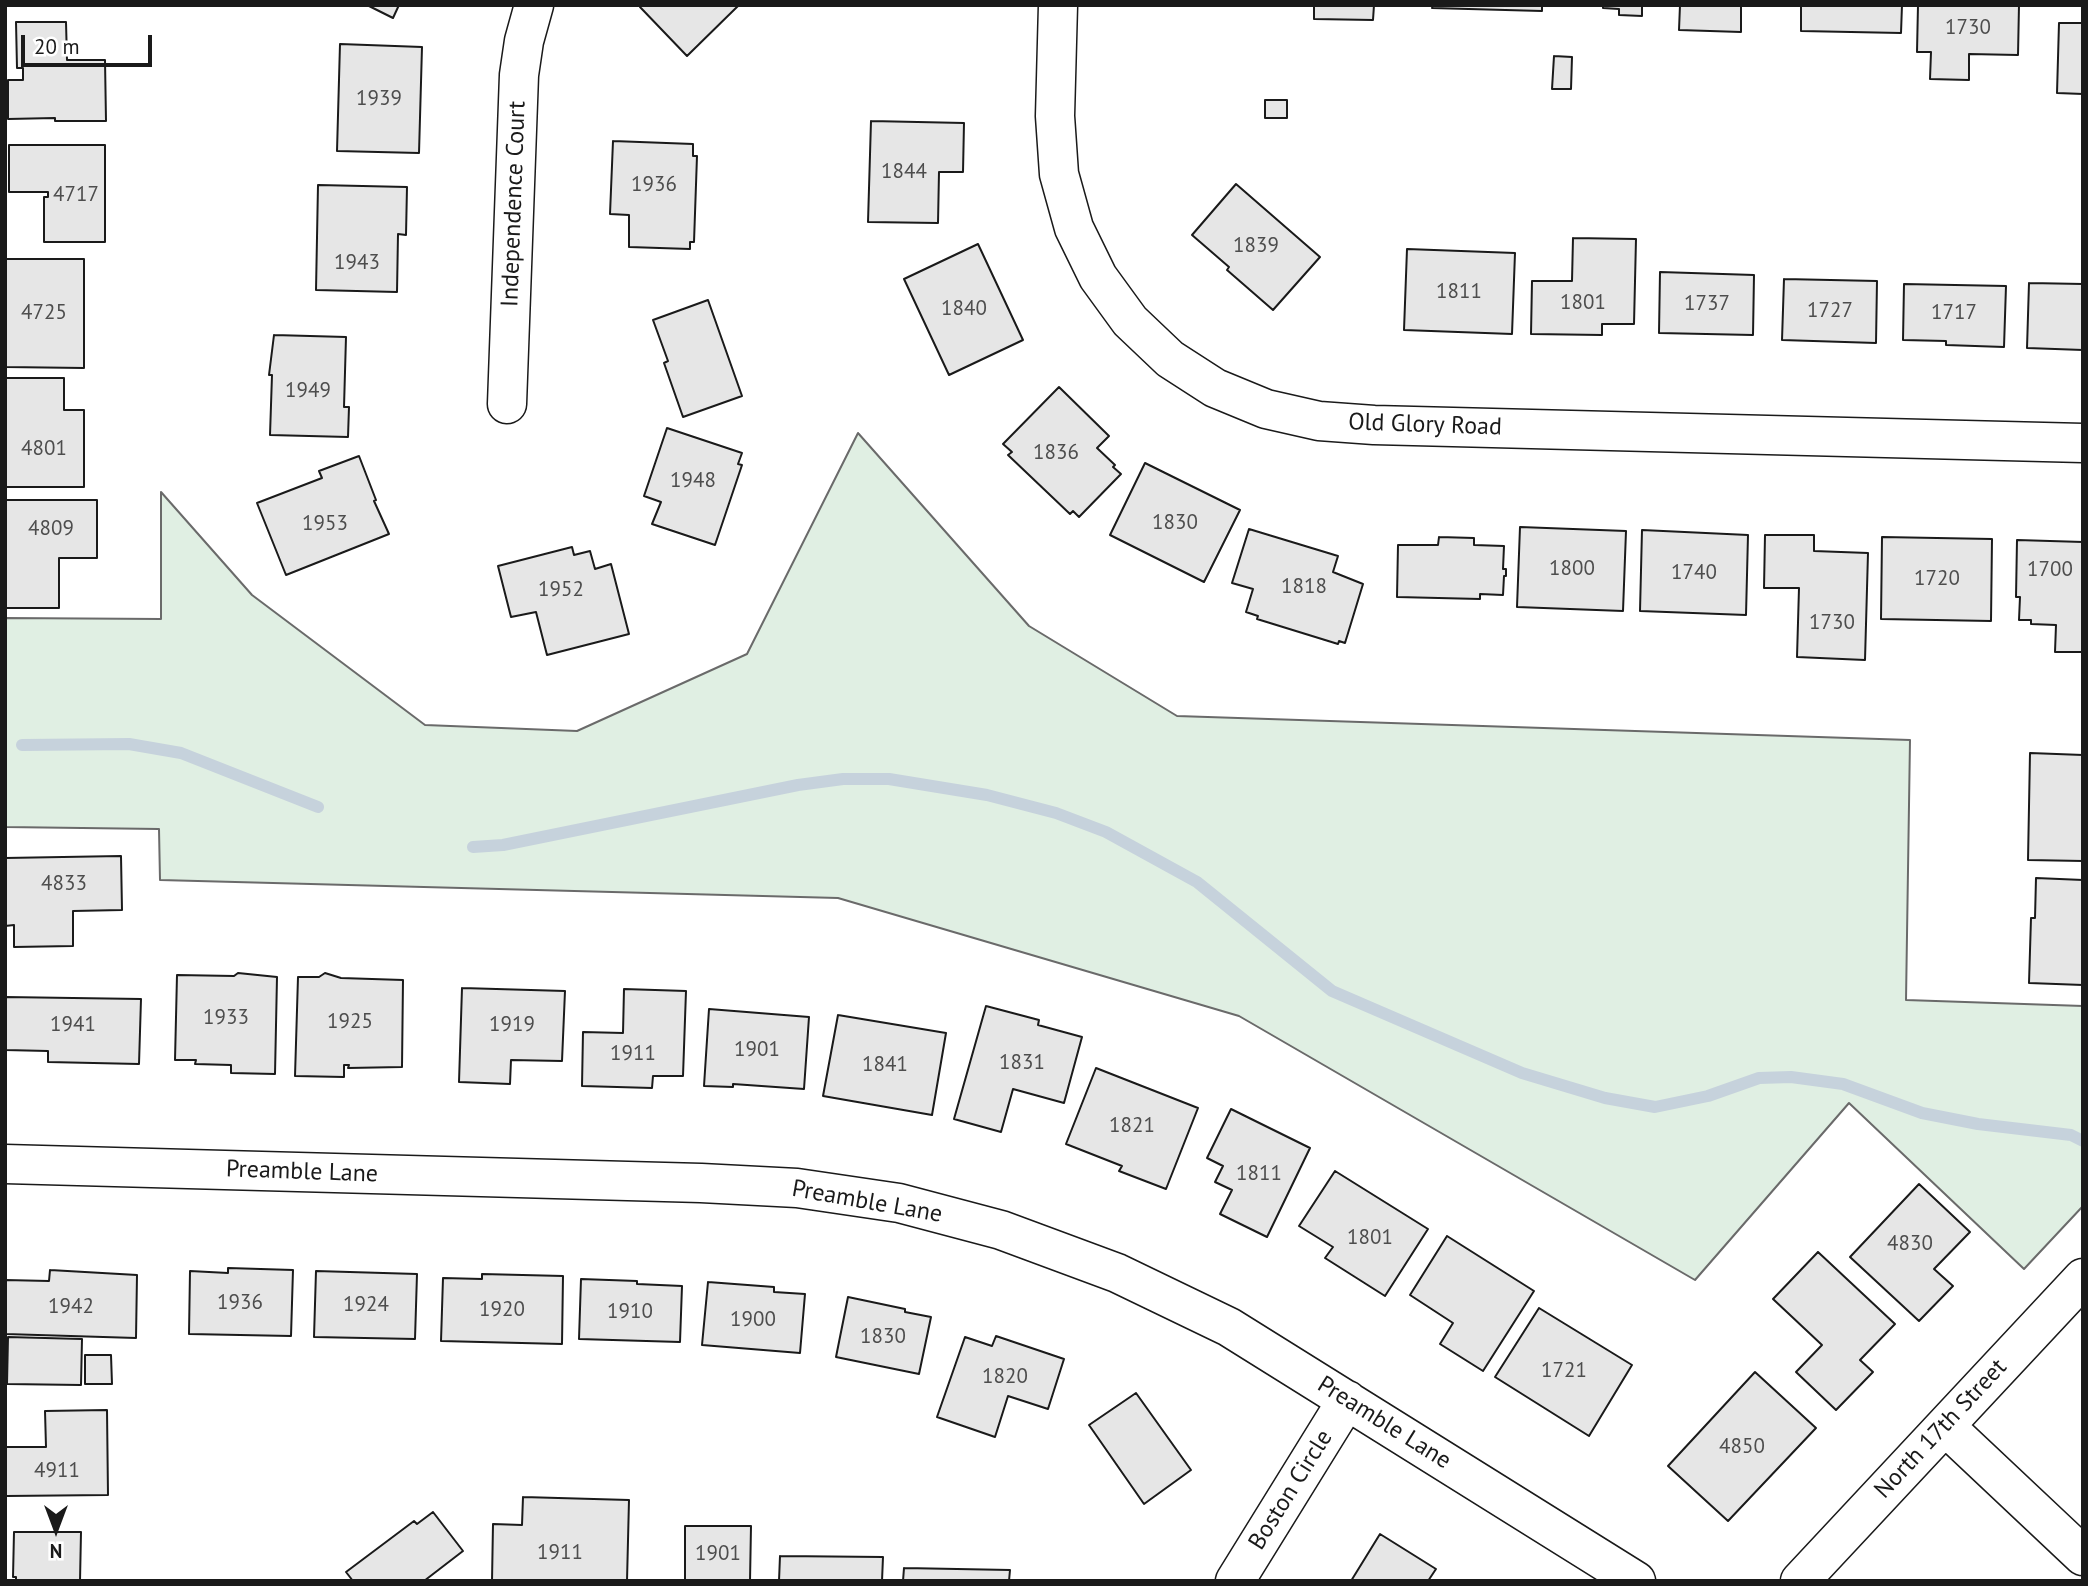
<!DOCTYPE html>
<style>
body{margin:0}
#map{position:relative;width:2088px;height:1586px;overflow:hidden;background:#fff;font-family:"PT Sans",sans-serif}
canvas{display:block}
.frame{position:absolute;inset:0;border:7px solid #1a1a1a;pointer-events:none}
.north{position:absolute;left:21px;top:1495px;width:70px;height:70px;-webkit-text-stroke:5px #fff;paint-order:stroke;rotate:180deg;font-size:19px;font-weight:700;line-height:28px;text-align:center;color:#1a1a1a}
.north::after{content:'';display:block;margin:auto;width:24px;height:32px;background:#1a1a1a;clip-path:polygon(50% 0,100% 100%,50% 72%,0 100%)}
.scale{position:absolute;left:21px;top:35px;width:131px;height:32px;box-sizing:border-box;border:4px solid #1a1a1a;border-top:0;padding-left:9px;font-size:21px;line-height:24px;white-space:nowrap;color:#1a1a1a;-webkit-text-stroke:5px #fff;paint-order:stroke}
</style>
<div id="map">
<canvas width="2088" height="1586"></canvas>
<div class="frame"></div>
<div class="north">N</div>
<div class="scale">20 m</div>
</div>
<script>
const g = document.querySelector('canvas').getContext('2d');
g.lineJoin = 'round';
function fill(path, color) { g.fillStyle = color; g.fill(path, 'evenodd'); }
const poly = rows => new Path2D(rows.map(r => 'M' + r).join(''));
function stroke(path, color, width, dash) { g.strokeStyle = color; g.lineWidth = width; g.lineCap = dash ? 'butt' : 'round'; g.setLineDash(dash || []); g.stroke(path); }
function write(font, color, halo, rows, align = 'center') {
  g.font = font + ' "PT Sans",sans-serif'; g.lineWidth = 5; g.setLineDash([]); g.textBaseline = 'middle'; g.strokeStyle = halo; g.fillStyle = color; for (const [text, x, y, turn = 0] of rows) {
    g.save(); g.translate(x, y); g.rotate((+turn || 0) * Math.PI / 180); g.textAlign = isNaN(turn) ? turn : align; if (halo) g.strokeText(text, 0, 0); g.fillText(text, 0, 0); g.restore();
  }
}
const green = poly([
 [858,433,1029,626,1177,716,1910,740,1906,1000,2083,1006,2083,1206,2024,1269,1849,1103,1695,1280,1239,1016,838,898,160,880,159,829,5,827,5,618,161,619,161,492,252,595,425,725,577,731,747,654,858,433]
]);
fill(green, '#e0efe3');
stroke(green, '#6a6a6a', 2);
stroke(poly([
 [22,745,129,744,181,753,318,807],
 [473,847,503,845,798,785,843,779,889,779,987,795,1056,813,1106,832,1197,882,1332,991,1522,1073,1605,1098,1655,1107,1708,1096,1759,1078,1791,1077,1843,1084,1922,1113,1978,1124,2071,1135,2083,1141]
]), '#c6d2dc', 12);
const building = poly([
 [367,5,399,5,393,18,367,5],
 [642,5,739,5,687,56,640,7,642,5],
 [1314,5,1374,5,1373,20,1314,19,1314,5],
 [1433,5,1542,5,1542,11,1432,8,1433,5],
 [1603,5,1642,5,1642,16,1619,15,1619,9,1603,8,1603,5],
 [1680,5,1741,5,1741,32,1679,30,1680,5],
 [1801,5,1902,5,1901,33,1801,31,1801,5],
 [1918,5,2019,5,2018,55,1969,54,1969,80,1930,79,1931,52,1917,52,1918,5],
 [16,22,66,22,67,60,105,60,106,121,55,121,55,118,8,119,8,80,23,80,23,68,17,68,16,22],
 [2059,23,2083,23,2083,94,2057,93,2059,23],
 [340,44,422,47,419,153,337,151,340,44],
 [1554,56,1572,57,1571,89,1552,89,1554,56],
 [1265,100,1287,100,1287,118,1265,118,1265,100],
 [871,121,964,123,963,172,939,172,938,223,868,222,871,121],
 [613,141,693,144,693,156,697,156,694,242,690,242,690,249,629,247,629,215,610,214,613,141],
 [9,145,105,145,105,242,44,242,44,197,48,197,48,192,9,192,9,145],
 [1236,184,1320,257,1273,310,1227,270,1229,267,1192,235,1236,184],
 [318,185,407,187,406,235,398,234,397,292,316,290,318,185],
 [1573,238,1636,239,1634,324,1602,324,1602,335,1531,334,1532,281,1572,281,1573,238],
 [978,244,1023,340,949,375,904,279,978,244],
 [1407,249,1515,253,1512,334,1404,330,1407,249],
 [5,259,84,259,84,368,5,367,5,259],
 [1660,272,1754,275,1753,335,1659,333,1660,272],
 [1784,279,1877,281,1876,343,1782,340,1784,279],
 [2029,283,2083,284,2083,350,2027,348,2029,283],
 [1904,284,2006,286,2004,347,1946,345,1946,341,1903,340,1904,284],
 [708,300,742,396,683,417,664,363,668,361,653,320,708,300],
 [274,335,346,337,344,407,349,407,348,437,270,435,272,375,269,375,274,335],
 [5,378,64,378,64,410,84,410,84,487,5,487,5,378],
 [1059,387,1109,436,1097,448,1115,465,1113,467,1121,474,1079,517,1073,511,1070,514,1008,455,1012,452,1003,444,1059,387],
 [667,428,742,453,738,464,742,465,715,545,652,524,661,502,644,496,667,428],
 [359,456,376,500,374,501,389,534,286,575,257,503,322,478,319,471,359,456],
 [1145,463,1240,510,1204,582,1110,535,1145,463],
 [6,500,97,500,97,558,59,558,59,608,6,608,6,500],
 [1520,527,1626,531,1623,611,1517,607,1520,527],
 [1249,529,1338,556,1333,572,1363,584,1345,643,1339,641,1338,644,1257,619,1258,616,1246,612,1253,589,1232,583,1249,529],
 [1642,530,1748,535,1746,615,1640,611,1642,530],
 [1765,535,1814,535,1814,551,1868,553,1865,660,1797,657,1799,588,1764,588,1765,535],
 [1439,537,1474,538,1474,545,1504,546,1503,569,1506,569,1506,576,1504,576,1503,595,1480,594,1480,599,1397,597,1398,545,1438,545,1439,537],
 [1882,537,1992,539,1991,621,1881,619,1882,537],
 [2017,540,2083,542,2083,652,2055,652,2056,625,2031,624,2031,620,2019,620,2020,597,2016,597,2017,540],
 [572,547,574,555,590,551,595,569,611,564,629,634,547,655,536,612,511,617,498,566,572,547],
 [2030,753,2083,755,2083,861,2028,860,2030,753],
 [121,856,122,910,73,911,73,946,14,947,14,925,5,926,5,858,121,856],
 [2036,878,2083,880,2083,985,2029,983,2031,918,2035,918,2036,878],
 [238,973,277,977,275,1074,231,1073,231,1065,195,1064,196,1060,175,1060,177,975,234,976,238,973],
 [325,973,341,978,403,980,402,1067,348,1068,349,1065,344,1065,344,1077,295,1076,298,977,319,977,325,973],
 [462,988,565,991,562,1061,511,1060,510,1084,459,1082,462,988],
 [624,989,686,991,683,1076,653,1076,652,1088,582,1086,583,1032,623,1033,624,989],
 [5,997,141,999,139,1064,48,1062,48,1051,5,1050,5,997],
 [986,1006,1039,1020,1038,1025,1082,1037,1064,1103,1013,1089,1001,1132,954,1119,986,1006],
 [709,1009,809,1017,804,1089,733,1084,733,1087,704,1086,709,1009],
 [838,1015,946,1033,932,1115,823,1096,838,1015],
 [1096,1068,1198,1108,1166,1189,1119,1171,1122,1166,1066,1144,1096,1068],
 [1231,1109,1310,1148,1267,1237,1220,1214,1232,1190,1215,1182,1223,1166,1207,1158,1231,1109],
 [1335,1171,1428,1229,1385,1296,1325,1258,1333,1247,1299,1226,1335,1171],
 [1919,1184,1970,1232,1934,1269,1953,1286,1919,1321,1850,1257,1919,1184],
 [1447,1236,1534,1291,1483,1371,1440,1344,1453,1323,1410,1295,1447,1236],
 [1818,1252,1895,1324,1860,1360,1873,1372,1836,1410,1796,1372,1822,1345,1773,1299,1818,1252],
 [228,1268,293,1270,291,1336,189,1334,190,1271,228,1273,228,1268],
 [50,1270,137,1275,136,1338,5,1334,5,1280,49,1281,50,1270],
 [316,1271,417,1274,415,1339,314,1337,316,1271],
 [482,1274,563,1276,562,1344,441,1341,443,1278,482,1279,482,1274],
 [581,1279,637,1281,637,1284,682,1286,680,1342,579,1339,581,1279],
 [708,1282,774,1287,774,1292,805,1294,800,1353,702,1345,708,1282],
 [848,1297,905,1309,905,1312,931,1317,919,1374,836,1357,848,1297],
 [1539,1308,1632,1365,1589,1436,1495,1377,1539,1308],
 [996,1336,1064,1359,1048,1409,1008,1396,995,1437,937,1417,965,1337,992,1346,996,1336],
 [8,1337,82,1339,81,1385,7,1384,8,1337],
 [85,1355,111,1355,112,1384,85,1384,85,1355],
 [1755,1372,1816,1428,1728,1521,1668,1466,1755,1372],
 [1136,1393,1191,1470,1144,1504,1089,1425,1136,1393],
 [107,1410,108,1495,6,1496,6,1447,46,1447,45,1411,107,1410],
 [523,1497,629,1500,627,1581,492,1581,493,1524,522,1525,523,1497],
 [433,1512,463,1551,424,1581,353,1581,346,1572,414,1521,417,1524,433,1512],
 [685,1526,751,1526,750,1581,685,1581,685,1526],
 [14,1532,81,1532,80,1581,16,1581,16,1577,13,1577,14,1532],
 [1380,1534,1436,1569,1428,1581,1351,1581,1380,1534],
 [780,1556,883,1557,882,1581,779,1581,780,1556],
 [904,1568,1010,1570,1009,1581,903,1581,904,1568]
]);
fill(building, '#e6e6e6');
stroke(building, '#1a1a1a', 2);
const street = poly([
 [1058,5,1055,116,1059,174,1074,228,1098,277,1130,321,1170,359,1215,388,1266,409,1319,421,1374,425,2083,443],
 [507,404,519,75,524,41,534,5],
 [5,1164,701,1183,797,1188,899,1203,1001,1230,1117,1273,1229,1327,1636,1581],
 [1945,1426,2083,1556],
 [1235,1581,1347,1400],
 [1800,1581,2083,1278]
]);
stroke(street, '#1a1a1a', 41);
stroke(street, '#fff', 38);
write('21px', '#4d4d4d', null, [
 ["1730",1968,28],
 ["1939",379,99],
 ["1844",904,172],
 ["1936",654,185],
 ["4717",76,195],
 ["1839",1256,246],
 ["1943",357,263],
 ["1811",1459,292],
 ["1801",1583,303],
 ["1737",1707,304],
 ["1840",964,309],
 ["1727",1830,311],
 ["4725",44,313],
 ["1717",1954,313],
 ["1949",308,391],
 ["4801",44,449],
 ["1836",1056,453],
 ["1948",693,481],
 ["1830",1175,523],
 ["1953",325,524],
 ["4809",51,529],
 ["1800",1572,569],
 ["1700",2050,570],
 ["1740",1694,573],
 ["1720",1937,579],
 ["1818",1304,587],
 ["1952",561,590],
 ["1730",1832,623],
 ["4833",64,884],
 ["1933",226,1018],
 ["1925",350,1022],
 ["1941",73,1025],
 ["1919",512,1025],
 ["1901",757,1050],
 ["1911",633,1054],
 ["1831",1022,1063],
 ["1841",885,1065],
 ["1821",1132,1126],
 ["1811",1259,1174],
 ["1801",1370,1238],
 ["4830",1910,1244],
 ["1936",240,1303],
 ["1924",366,1305],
 ["1942",71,1307],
 ["1920",502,1310],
 ["1910",630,1312],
 ["1900",753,1320],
 ["1830",883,1337],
 ["1721",1564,1371],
 ["1820",1005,1377],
 ["4850",1742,1447],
 ["4911",57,1471],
 ["1911",560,1553],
 ["1901",718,1554]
]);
write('24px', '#1a1a1a', '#fff', [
 ["Independence Court",514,204,-88],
 ["Old Glory Road",1425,425,2],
 ["Preamble Lane",302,1172,2],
 ["Preamble Lane",867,1202,10],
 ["Preamble Lane",1384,1423,32],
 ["North 17th Street",1941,1429,-47],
 ["Boston Circle",1291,1490,-58]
]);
</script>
